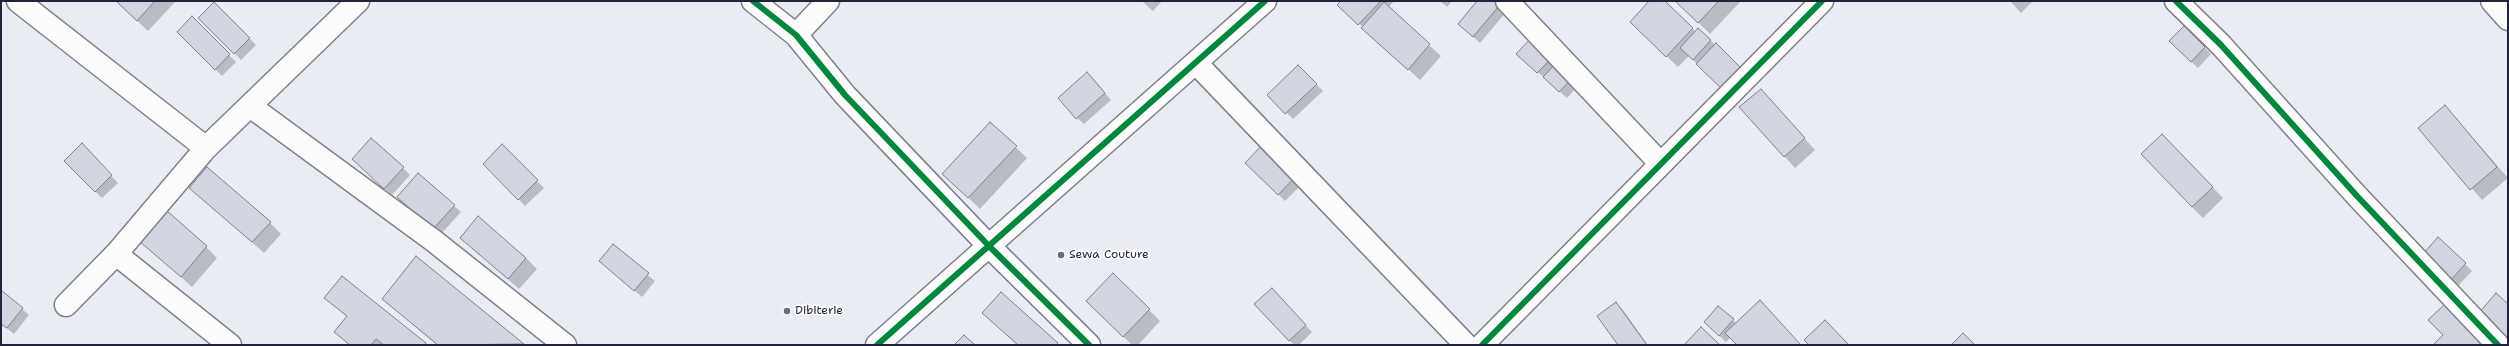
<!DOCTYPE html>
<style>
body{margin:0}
#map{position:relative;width:2509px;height:346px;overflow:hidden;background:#e9ecf4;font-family:"Shantell Sans",sans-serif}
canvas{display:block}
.frame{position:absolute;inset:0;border:2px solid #22223b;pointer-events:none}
</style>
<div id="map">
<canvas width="2509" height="346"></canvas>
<div class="frame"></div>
</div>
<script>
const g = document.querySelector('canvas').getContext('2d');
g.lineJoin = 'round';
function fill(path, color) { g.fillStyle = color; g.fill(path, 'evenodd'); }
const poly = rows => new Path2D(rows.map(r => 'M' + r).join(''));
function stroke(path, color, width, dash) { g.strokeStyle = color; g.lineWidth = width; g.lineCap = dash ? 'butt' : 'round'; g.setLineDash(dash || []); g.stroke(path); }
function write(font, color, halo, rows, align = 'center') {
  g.font = font + ' "Shantell Sans",sans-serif'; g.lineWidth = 3.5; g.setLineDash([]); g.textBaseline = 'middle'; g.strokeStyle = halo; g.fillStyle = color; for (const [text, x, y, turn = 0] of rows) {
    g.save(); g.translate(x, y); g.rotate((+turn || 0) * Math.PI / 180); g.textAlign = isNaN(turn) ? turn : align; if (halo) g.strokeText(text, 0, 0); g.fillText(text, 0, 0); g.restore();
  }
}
fill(poly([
 [116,1,176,1,148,31],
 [1142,1,1162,1,1153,11],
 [1342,1,1394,1,1388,8,1441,56,1420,80,1339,5],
 [1440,1,1452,1,1447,7],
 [1479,1,1512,5,1480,43,1466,30],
 [1651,1,1663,1,1696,32,1698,29,1715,45,1697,64,1689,56,1678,67,1642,33],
 [1676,1,1739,1,1740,2,1710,34],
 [2010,1,2033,1,2021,13],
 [214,3,256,45,241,60,200,18],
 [192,18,236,62,222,76,178,32],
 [2184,27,2211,54,2198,68,2170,41],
 [1536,34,1584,79,1567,98,1524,60],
 [1298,66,1323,91,1293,119,1269,95],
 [1094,80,1111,100,1084,124,1077,118],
 [1761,90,1815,150,1795,168,1741,108],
 [2445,106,2508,178,2482,200,2419,128],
 [990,123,1027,158,980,209,955,185],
 [82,145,118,183,102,198,65,161],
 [502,146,544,188,525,206,484,164],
 [2173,146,2223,198,2203,218,2192,207],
 [1247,163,1305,181,1285,201],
 [360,166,403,168,410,175,392,195],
 [191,188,270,223,281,234,264,253],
 [398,197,454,206,461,212,440,235],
 [461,238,526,258,537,269,519,289],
 [2439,239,2472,271,2458,286,2431,260],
 [140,240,206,247,217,258,192,287],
 [613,246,655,281,642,297,600,261],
 [417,258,523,345,437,345,383,299],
 [342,278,426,345,349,345,335,332,347,317,326,298],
 [1,291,29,315,14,334,1,324],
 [1278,296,1312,332,1299,345,1294,345,1256,304],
 [1616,303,1623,310,1648,345,1619,345],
 [1718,307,1736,323,1800,345,1738,345,1731,337,1726,342,1712,329],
 [1149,310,1160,321,1138,345,1132,345,1098,312]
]), '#0003');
const building = poly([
 [116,1,155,1,137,21,116,1],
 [1341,1,1381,1,1358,25,1337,5,1341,1],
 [1477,1,1503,1,1473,37,1458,24,1477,1],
 [1649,1,1665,1,1693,28,1666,57,1630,22,1649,1],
 [1675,1,1719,1,1698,23,1675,1],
 [214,2,250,38,234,54,198,18,214,2],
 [1384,2,1430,44,1408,70,1361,28,1384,2],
 [192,16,230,54,215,70,177,32,192,16],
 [2184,26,2205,47,2191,62,2169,41,2184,26],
 [1698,28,1711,40,1693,60,1680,48,1698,28],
 [1536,33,1557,53,1537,73,1516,54,1536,33],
 [1716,43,1746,73,1726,93,1696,64,1716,43],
 [1562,57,1578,72,1559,92,1543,77,1562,57],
 [1298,65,1317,84,1285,114,1267,95,1298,65],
 [1087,72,1105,93,1076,119,1058,98,1087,72],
 [1761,89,1805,138,1784,157,1739,107,1761,89],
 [2445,105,2497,167,2470,190,2418,128,2445,105],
 [990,122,1017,146,968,198,942,174,990,122],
 [2162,134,2213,187,2192,207,2141,154,2162,134],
 [371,138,404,167,384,189,352,159,371,138],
 [1266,141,1299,173,1278,195,1245,163,1266,141],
 [82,143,112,175,95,192,64,161,82,143],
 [502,144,538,180,518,200,483,164,502,144],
 [207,167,271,222,252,242,189,188,207,167],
 [418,173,455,205,433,229,397,197,418,173],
 [166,210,207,246,181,277,139,241,166,210],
 [478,216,526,258,508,279,460,238,478,216],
 [2438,237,2466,263,2451,280,2423,254,2438,237],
 [613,244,649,273,634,291,599,261,613,244],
 [416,256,524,344,438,345,382,299,416,256],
 [1113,273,1150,309,1123,337,1086,301,1113,273],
 [342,276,426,343,425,345,384,345,376,339,371,345,350,345,334,332,347,316,324,298,342,276],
 [1272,288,1306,325,1289,341,1254,304,1272,288],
 [1,290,23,308,7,328,1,324,1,290],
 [1001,292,1058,343,1056,345,1018,345,982,313,1001,292],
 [2496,293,2508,304,2508,339,2479,313,2496,293],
 [1760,300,1801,345,1737,345,1725,333,1760,300],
 [1616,302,1647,345,1618,345,1597,316,1616,302],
 [2446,303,2484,341,2480,345,2433,345,2443,335,2428,320,2446,303],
 [1718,306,1734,319,1719,336,1704,322,1718,306],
 [1825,320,1849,345,1809,345,1804,340,1825,320],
 [1701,327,1720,345,1684,345,1701,327],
 [1963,333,1975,345,1951,345,1963,333],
 [964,335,975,345,954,345,964,335]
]);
fill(building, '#d1d5e2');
stroke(building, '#80818a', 1);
const street = poly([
 [18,1,206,148],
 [753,1,796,35,845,95,989,246,1089,345],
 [1507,1,1661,164],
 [2176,1,2221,45,2357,196,2498,345],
 [2492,1,2508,19],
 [796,35,828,1],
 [1196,63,1466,345],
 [250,106,434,241,565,345],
 [116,254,230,345],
 [66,305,116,254,206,148,358,1],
 [1482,345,1822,1]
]);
const secondary = poly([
 [877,345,1265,1]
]);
stroke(street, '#80818a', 25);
stroke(secondary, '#80818a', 25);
stroke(street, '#fcfcfd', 22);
stroke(secondary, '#fcfcfd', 22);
stroke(poly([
 [753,1,796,35,845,95,989,246,1089,345],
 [2176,1,2221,45,2357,196,2498,345],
 [877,345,1265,1],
 [1482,345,1822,1]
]), '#00873e', 6);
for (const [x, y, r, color] of [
 [1061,255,4,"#68697c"],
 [787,311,4,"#68697c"]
]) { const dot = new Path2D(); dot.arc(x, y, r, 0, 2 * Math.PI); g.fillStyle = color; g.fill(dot); stroke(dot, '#fff', 1.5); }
write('12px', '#22223b', '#fff', [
 ["Sewa Couture",1069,255],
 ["Dibiterie",795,311]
], 'left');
</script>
